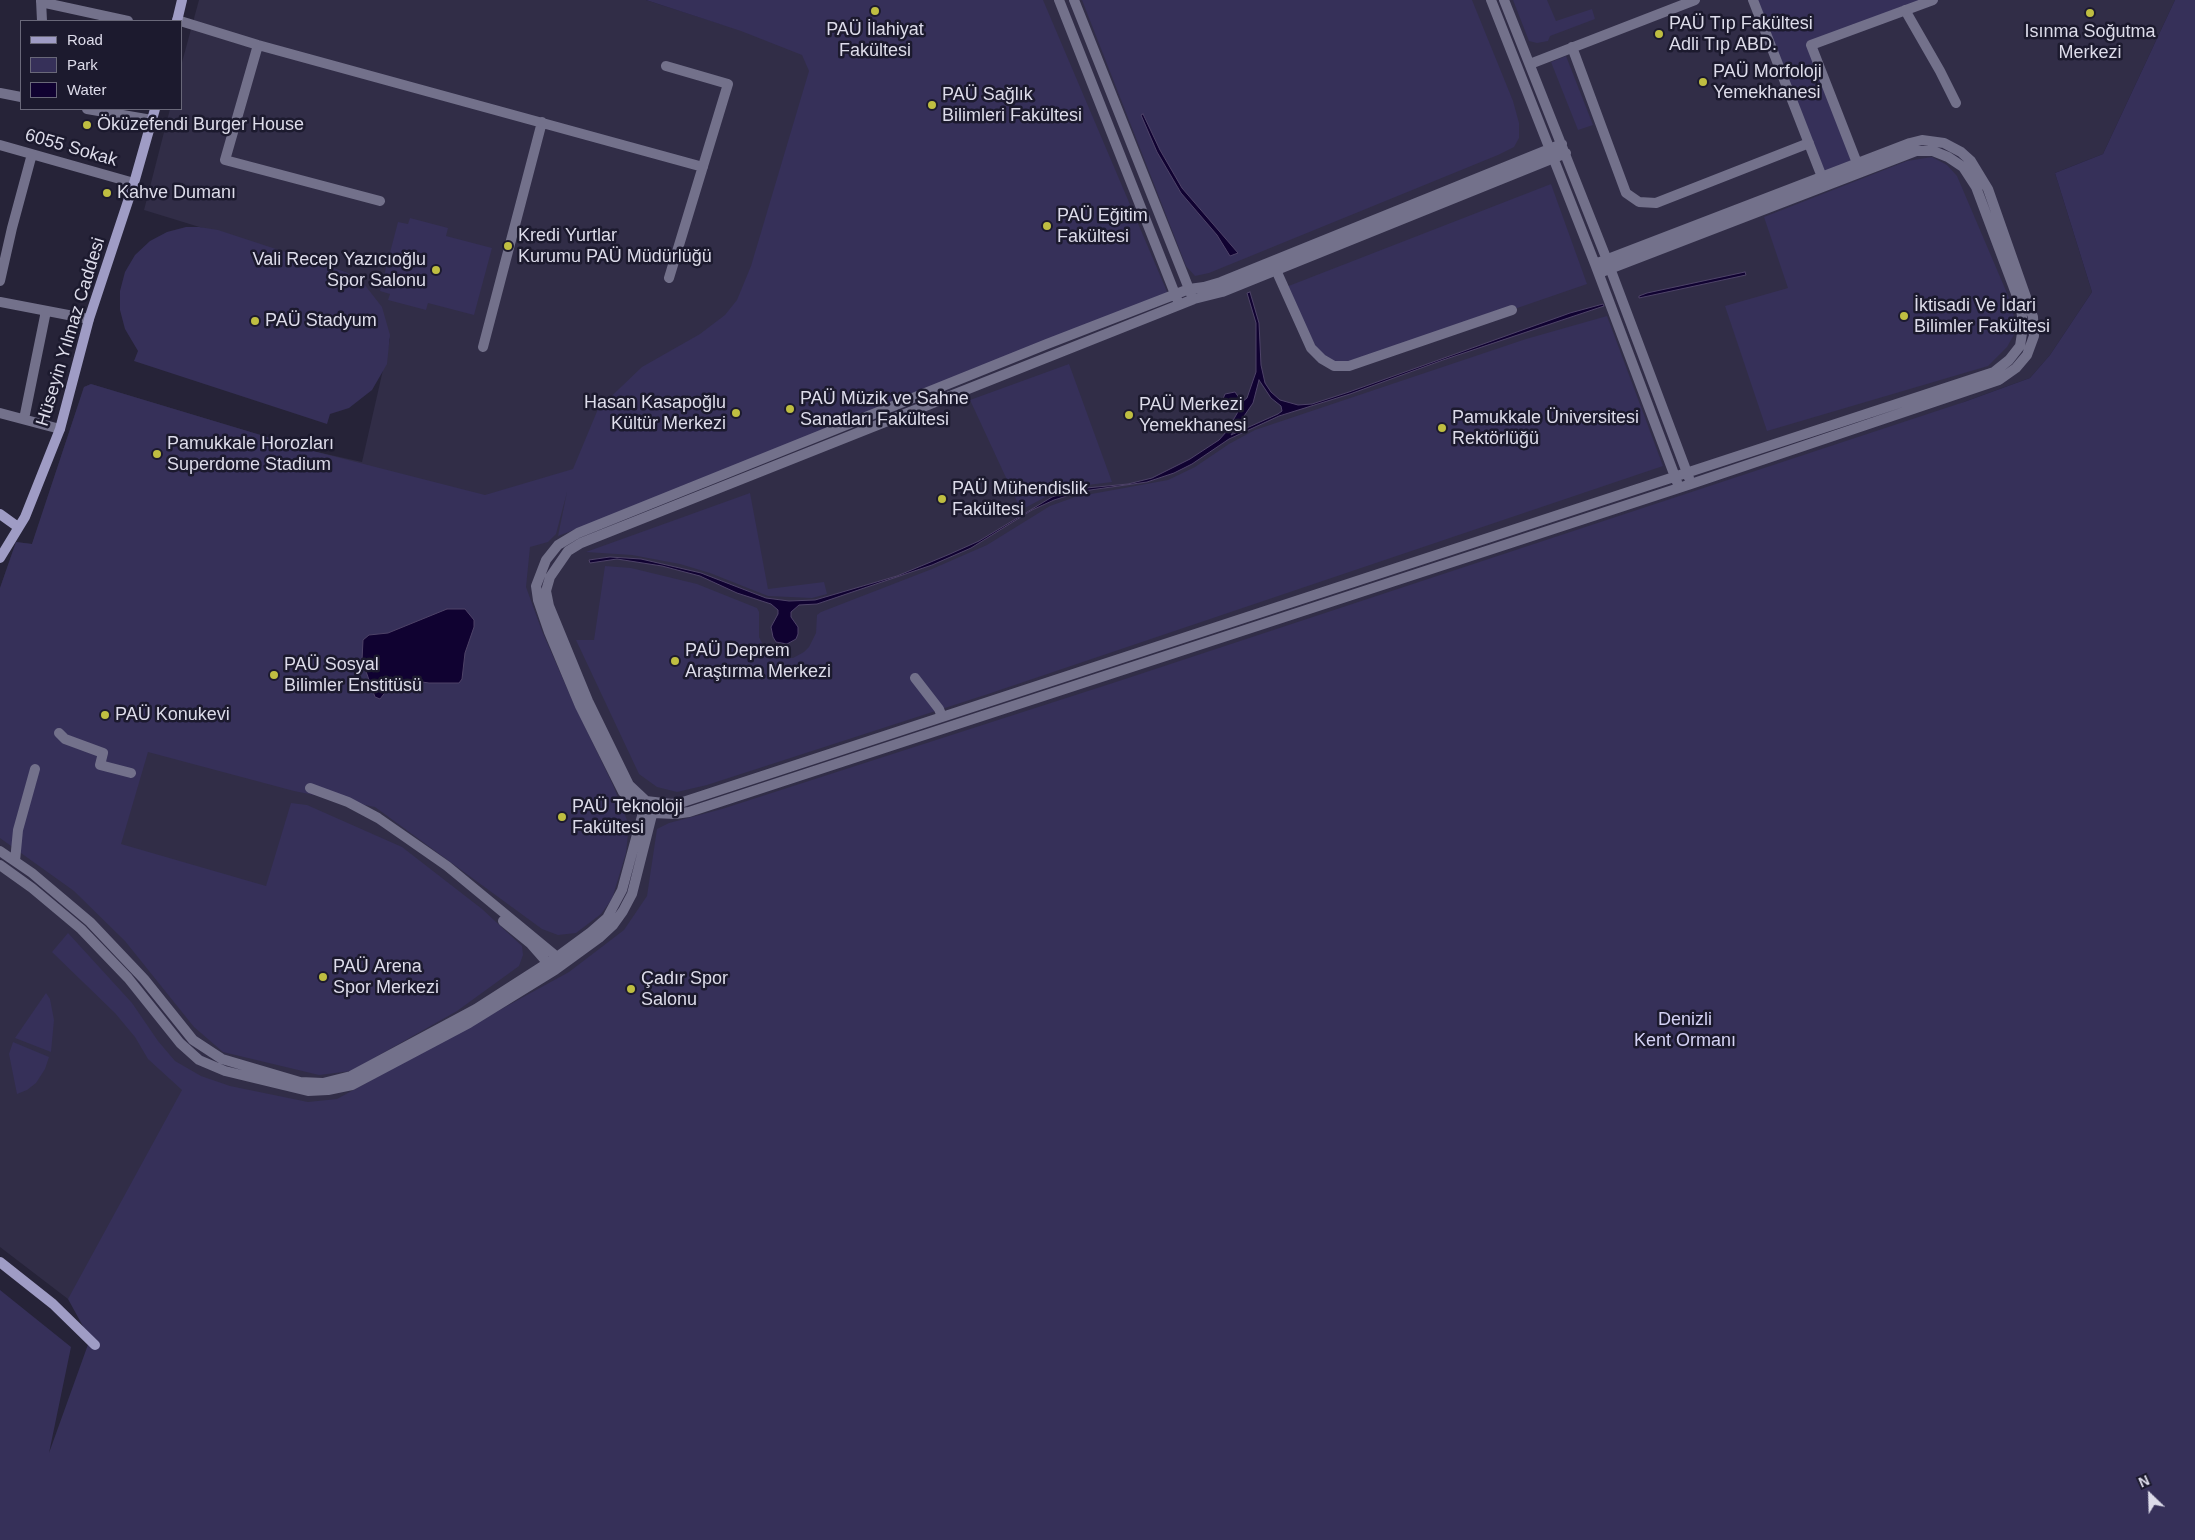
<!DOCTYPE html>
<meta charset="utf-8">
<style>
body{margin:0}
#map{position:relative;width:2195px;height:1540px;overflow:hidden;background:#262338;font-family:Helvetica,sans-serif}
canvas{display:block}
.legend{position:absolute;left:20px;top:20px;width:162px;height:90px;box-sizing:border-box;background:#1c1a2e;border:1px solid #696879;margin:0;padding:6px 9px;list-style:none;font-size:15px;color:#dddcea}
.legend li{display:flex;align-items:center;gap:10px;height:25px}
.legend b{width:25px;border:1px solid #696879}
.north{position:absolute;left:2125px;top:1470px;width:50px;height:50px;-webkit-text-stroke:4px #1c1a2e;paint-order:stroke;rotate:336deg;font-size:14px;font-weight:700;line-height:20px;text-align:center;color:#dddcea}
.north::after{content:'';display:block;margin:auto;width:18px;height:22px;background:#dddcea;clip-path:polygon(50% 0,100% 100%,50% 72%,0 100%)}
</style>
<div id="map">
<canvas width="2195" height="1540"></canvas>
<ul class="legend">
<li><b style="height:6px;background:#9f9cc5"></b>Road</li>
<li><b style="height:14px;background:#363059"></b>Park</li>
<li><b style="height:14px;background:#100231"></b>Water</li>
</ul>
<div class="north">N</div>
</div>
<script>
const g = document.querySelector('canvas').getContext('2d');
g.lineJoin = 'round';
function fill(path, color) { g.fillStyle = color; g.fill(path, 'evenodd'); }
const poly = rows => new Path2D(rows.map(r => 'M' + r).join(''));
function stroke(path, color, width, dash) { g.strokeStyle = color; g.lineWidth = width; g.lineCap = dash ? 'butt' : 'round'; g.setLineDash(dash || []); g.stroke(path); }
function write(font, color, halo, rows, align = 'center') {
  g.font = font + ' Helvetica,sans-serif'; g.lineWidth = 5; g.setLineDash([]); g.textBaseline = 'middle'; g.strokeStyle = halo; g.fillStyle = color; for (const [text, x, y, turn = 0] of rows) {
    g.save(); g.translate(x, y); g.rotate((+turn || 0) * Math.PI / 180); g.textAlign = isNaN(turn) ? turn : align; if (halo) g.strokeText(text, 0, 0); g.fillText(text, 0, 0); g.restore();
  }
}
fill(poly([
 [199,0,646,0,724,25,736,0,2175,0,2103,154,2055,173,2092,292,2050,355,2030,378,1964,402,106,1337,68,1299,0,1247,0,588,16,542,32,544,84,387,91,384,317,452,362,462,390,339,346,272,144,210,170,109,181,109,181,66]
]), '#312d47');
fill(poly([
 [646,0,1043,0,1168,294,796,446,558,536,567,492,556,534,548,542,530,547,526,587,542,631,573,702,613,785,629,825,626,853,612,899,601,914,576,933,558,935,542,929,375,807,294,791,148,752,121,844,266,886,291,803,307,805,402,847,482,909,522,946,523,955,519,966,457,1011,351,1071,319,1075,223,1052,194,1027,125,941,74,891,0,838,0,588,16,542,32,544,84,387,91,384,317,452,485,495,573,469,598,409,642,367,700,334,725,315,737,300,751,266,809,71,802,55,741,31],
 [1082,0,1472,0,1513,101,1519,123,1519,138,1514,147,1498,155,1209,273,1195,276,1186,266],
 [1513,0,1547,0,1556,21,1592,9,1595,19,1550,36,1548,41,1537,43,1529,41],
 [1753,0,1933,0,1812,45,1857,163,1822,177],
 [2175,0,2195,0,2195,1540,0,1540,0,1290,71,1347,49,1453,90,1339,68,1299,182,1090,148,1059,135,1037,115,1013,52,952,68,933,132,1003,158,1041,175,1061,201,1076,230,1086,308,1102,337,1099,569,972,624,930,647,896,657,829,669,823,722,809,1119,681,1964,402,2030,378,2050,355,2092,292,2055,173,2103,154],
 [1566,56,1593,125,1578,130,1551,62],
 [1932,157,1947,165,1957,176,2012,305,2016,331,2007,347,1988,366,1767,431,1725,306,1788,288,1764,217,1907,161],
 [1551,184,1587,284,1349,366,1322,359,1286,287],
 [410,218,448,228,446,236,492,248,474,315,428,303,426,310,388,300,390,294,380,291,398,222,408,224],
 [186,227,199,227,218,230,346,272,364,284,382,307,390,335,387,364,372,390,349,408,330,414,327,424,134,361,138,351,125,329,120,310,120,291,125,272,135,255,150,241,167,232],
 [1607,316,1663,466,988,694,707,785,677,792,657,787,639,774,576,640,594,640,605,566,631,568,697,584,757,608,759,612,759,637,764,647,771,653,782,658,793,658,804,652,809,647,816,633,817,615,821,612,932,569,987,545,1050,506,1075,497,1168,480,1195,467,1229,444,1255,430,1526,339],
 [1069,364,1112,482,1079,486,1053,493,1021,510,970,400],
 [750,493,768,589,824,582,827,594,812,598,768,596,710,573,680,564,632,555,586,552],
 [46,993,50,999,54,1020,51,1052,15,1038],
 [13,1042,49,1057,45,1069,36,1083,27,1090,17,1094,9,1054]
]), '#363059');
const water = poly([
 [1143,114,1160,150,1182,188,1238,253,1230,256,1217,235,1181,193,1157,152,1141,115,1143,114],
 [1745,272,1746,275,1639,298,1639,296,1647,293,1745,272],
 [1250,292,1259,323,1261,365,1265,383,1271,392,1280,400,1298,405,1312,404,1349,392,1570,313,1603,304,1604,306,1443,360,1350,394,1279,416,1229,439,1192,464,1174,473,1147,482,1083,491,1054,500,1032,510,971,548,932,565,817,604,799,605,791,612,791,617,798,627,798,634,796,639,787,644,776,642,773,637,771,627,778,614,778,610,771,604,737,593,700,576,662,566,617,559,590,563,589,560,610,557,641,559,701,573,766,598,789,601,815,600,897,576,950,554,979,541,1052,497,1076,489,1128,484,1152,478,1190,459,1219,440,1227,431,1239,410,1237,408,1230,409,1225,405,1223,399,1225,394,1235,392,1242,402,1247,398,1256,372,1256,323,1247,293,1250,292],
 [1259,380,1271,398,1281,406,1282,411,1278,414,1231,435,1253,403,1259,380],
 [447,609,465,609,474,620,474,627,465,653,462,679,459,683,429,683,408,680,390,686,380,699,375,697,362,660,363,640,369,635,388,633,447,609]
]);
fill(water, '#100231');
stroke(water, '#4e4368', 1);
stroke(poly([
 [41,0,42,21],
 [1059,0,1177,299],
 [1074,0,1191,294],
 [1491,0,1595,264,1677,482],
 [1504,0,1607,260,1689,478],
 [1753,0,1822,177],
 [41,2,128,21],
 [1905,10,1940,71,1956,103],
 [177,20,258,45,703,167],
 [258,45,225,160,380,201],
 [1572,47,1626,193,1639,202,1656,203,1809,143],
 [1530,64,1695,0],
 [666,66,728,84,669,278],
 [0,93,21,97],
 [87,109,152,120],
 [1562,144,1221,282,1204,287,1189,289,1047,344,578,533,558,545,546,560,536,586,538,600,549,632,580,706,623,792,644,810,653,813,675,814,689,812,1691,484,1999,380,2016,368,2027,355,2034,336,2033,317,1988,189,1971,161,1961,152,1944,143,1922,140,1910,143,1595,264],
 [0,145,134,183],
 [1566,153,1222,292,1194,299,581,543,568,551,550,577,546,591,549,606,588,701,629,785,646,801,672,804,683,802,1994,372,2009,360,2020,346,2023,327,2021,307,1976,187,1963,167,1948,157,1933,151,1916,151,1599,273],
 [1857,163,1811,45,1933,0],
 [1276,270,1311,348,1322,359,1334,366,1349,366,1512,310],
 [0,281,12,228,32,154],
 [0,302,89,319],
 [483,347,542,122],
 [0,413,60,429],
 [24,419,46,311],
 [915,678,939,709,942,717],
 [59,733,65,739,103,753,100,765,131,773],
 [310,788,348,802,378,818,447,866,562,961],
 [0,851,32,873,90,922,144,979,193,1040,222,1059,300,1082,323,1083,351,1076,476,1009,557,957,591,932,607,918,622,890,645,805],
 [15,861,18,830,35,769],
 [0,865,32,888,81,929,128,978,180,1043,199,1060,225,1071,308,1091,328,1090,352,1085,469,1023,555,970,599,938,613,925,623,911,632,894,654,807],
 [503,921,530,943,552,968]
]), '#73718b', 10);
stroke(poly([
 [177,21,182,0],
 [0,514,18,527],
 [0,558,25,517,60,429,89,319,134,183,155,109],
 [0,1262,53,1304,95,1345]
]), '#9f9cc5', 10);
for (const [x, y, r, color] of [
 [875,11,5,"#bfbe41"],
 [2090,13,5,"#bfbe41"],
 [1659,34,5,"#bfbe41"],
 [1703,82,5,"#bfbe41"],
 [932,105,5,"#bfbe41"],
 [87,125,5,"#bfbe41"],
 [107,193,5,"#bfbe41"],
 [1047,226,5,"#bfbe41"],
 [508,246,5,"#bfbe41"],
 [436,270,5,"#bfbe41"],
 [1904,316,5,"#bfbe41"],
 [255,321,5,"#bfbe41"],
 [790,409,5,"#bfbe41"],
 [736,413,5,"#bfbe41"],
 [1129,415,5,"#bfbe41"],
 [1442,428,5,"#bfbe41"],
 [157,454,5,"#bfbe41"],
 [942,499,5,"#bfbe41"],
 [675,661,5,"#bfbe41"],
 [274,675,5,"#bfbe41"],
 [105,715,5,"#bfbe41"],
 [562,817,5,"#bfbe41"],
 [323,977,5,"#bfbe41"],
 [631,989,5,"#bfbe41"]
]) { const dot = new Path2D(); dot.arc(x, y, r, 0, 2 * Math.PI); g.fillStyle = color; g.fill(dot); stroke(dot, '#1c1a2e', 2); }
write('18px', '#dddcea', '#1c1a2e', [
 ["PAÜ Tıp Fakültesi",1669,24],
 ["Adli Tıp ABD.",1669,45],
 ["PAÜ İlahiyat",875,30,"center"],
 ["Fakültesi",875,51,"center"],
 ["Isınma Soğutma",2090,32,"center"],
 ["Merkezi",2090,53,"center"],
 ["PAÜ Morfoloji",1713,72],
 ["Yemekhanesi",1713,93],
 ["PAÜ Sağlık",942,95],
 ["Bilimleri Fakültesi",942,116],
 ["Öküzefendi Burger House",97,125],
 ["Kahve Dumanı",117,193],
 ["PAÜ Eğitim",1057,216],
 ["Fakültesi",1057,237],
 ["Kredi Yurtlar",518,236],
 ["Kurumu PAÜ Müdürlüğü",518,257],
 ["Vali Recep Yazıcıoğlu",426,260,"right"],
 ["Spor Salonu",426,281,"right"],
 ["İktisadi Ve İdari",1914,306],
 ["Bilimler Fakültesi",1914,327],
 ["PAÜ Stadyum",265,321],
 ["PAÜ Müzik ve Sahne",800,399],
 ["Sanatları Fakültesi",800,420],
 ["Hasan Kasapoğlu",726,403,"right"],
 ["Kültür Merkezi",726,424,"right"],
 ["PAÜ Merkezi",1139,405],
 ["Yemekhanesi",1139,426],
 ["Pamukkale Üniversitesi",1452,418],
 ["Rektörlüğü",1452,439],
 ["Pamukkale Horozları",167,444],
 ["Superdome Stadium",167,465],
 ["PAÜ Mühendislik",952,489],
 ["Fakültesi",952,510],
 ["PAÜ Deprem",685,651],
 ["Araştırma Merkezi",685,672],
 ["PAÜ Sosyal",284,665],
 ["Bilimler Enstitüsü",284,686],
 ["PAÜ Konukevi",115,715],
 ["PAÜ Teknoloji",572,807],
 ["Fakültesi",572,828],
 ["PAÜ Arena",333,967],
 ["Spor Merkezi",333,988],
 ["Çadır Spor",641,979],
 ["Salonu",641,1000]
], 'left');
write('18px', '#dddcea', '#1c1a2e', [
 ["6055 Sokak",71,148,16],
 ["Hüseyin Yılmaz Caddesi",71,332,-73]
]);
write('18px', '#d4d2f4', '#1c1a2e', [
 ["Denizli",1685,1020],
 ["Kent Ormanı",1685,1041]
]);
</script>
